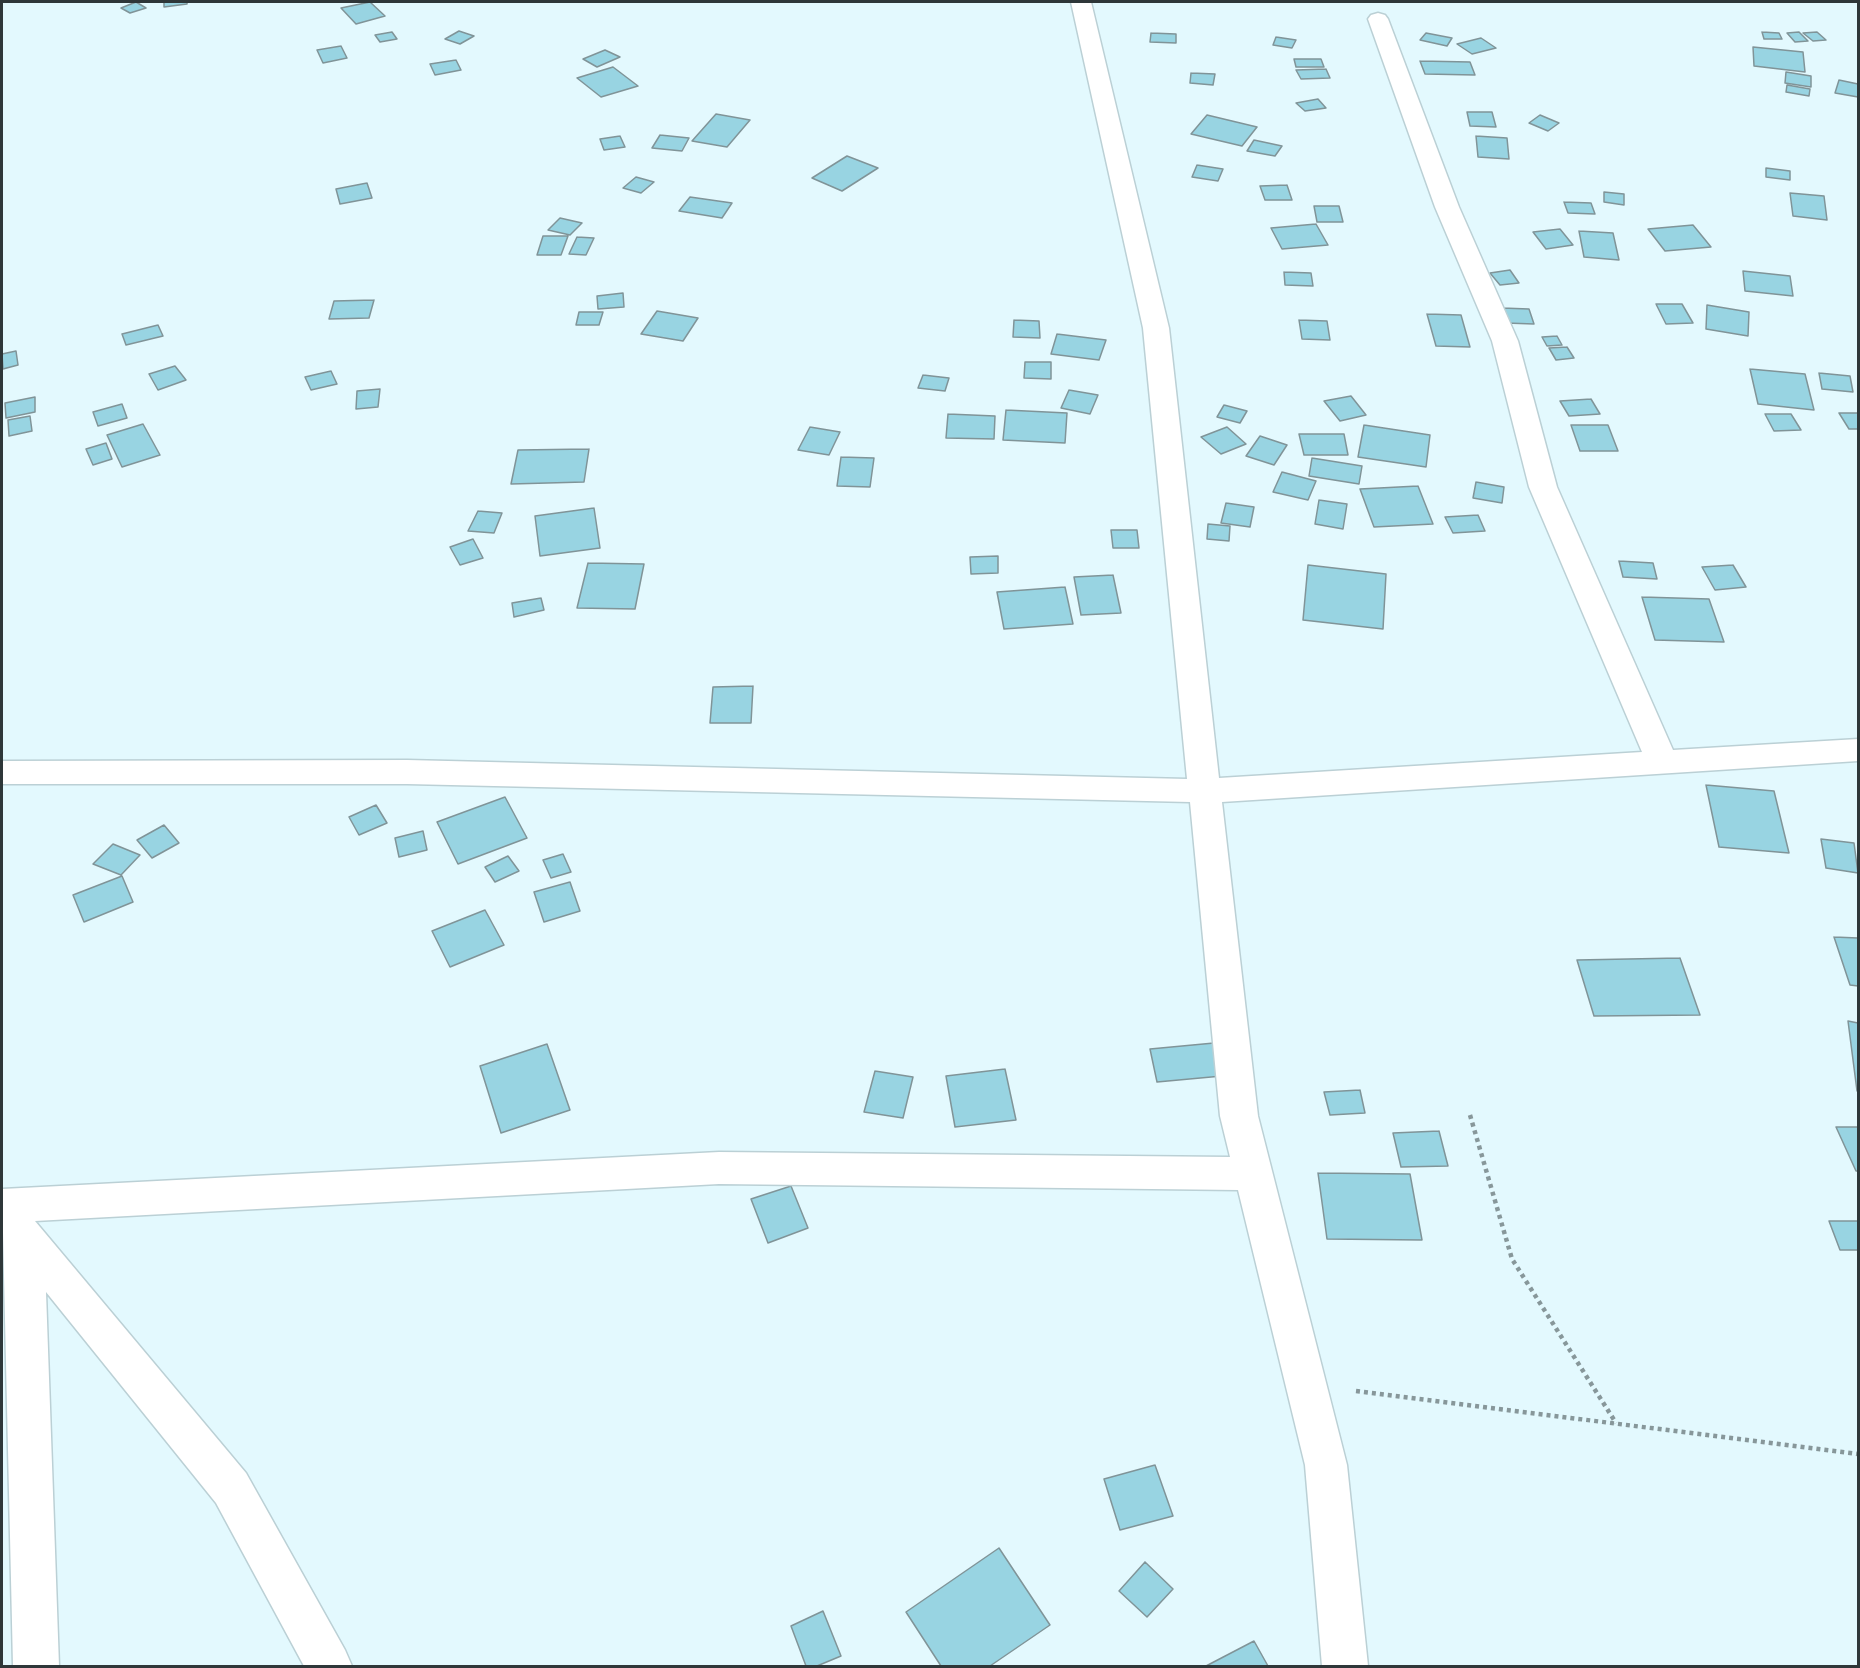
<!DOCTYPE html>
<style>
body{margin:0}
#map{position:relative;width:1860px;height:1668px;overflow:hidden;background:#e3f9fe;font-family:"Exo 2",sans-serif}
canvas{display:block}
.frame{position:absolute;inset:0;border:3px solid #2e3739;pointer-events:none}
</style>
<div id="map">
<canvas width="1860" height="1668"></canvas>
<div class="frame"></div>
</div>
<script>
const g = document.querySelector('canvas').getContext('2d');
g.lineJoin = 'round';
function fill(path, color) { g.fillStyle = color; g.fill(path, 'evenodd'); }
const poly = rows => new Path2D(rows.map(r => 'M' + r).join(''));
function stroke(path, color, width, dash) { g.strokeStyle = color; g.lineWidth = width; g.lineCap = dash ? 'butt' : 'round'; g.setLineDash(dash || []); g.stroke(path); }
const building = poly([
 [136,2,146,8,130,13,121,8,136,2],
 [164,2,187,2,187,4,164,7,164,2],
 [370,2,385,16,356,24,341,8,370,2],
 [459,31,474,36,460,44,445,39,459,31],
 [392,32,397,39,380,42,375,35,392,32],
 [1762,32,1779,33,1782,39,1764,39,1762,32],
 [1799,32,1808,41,1795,42,1787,33,1799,32],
 [1817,32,1826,40,1813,41,1803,33,1817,32],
 [1151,33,1176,34,1176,43,1150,42,1151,33],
 [1426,33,1452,38,1447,46,1420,40,1426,33],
 [1276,37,1296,40,1292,48,1273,45,1276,37],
 [1481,38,1496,48,1472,54,1457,44,1481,38],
 [341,46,347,58,323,63,317,50,341,46],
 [1753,47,1803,52,1805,72,1754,66,1753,47],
 [605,50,620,57,597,67,583,59,605,50],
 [1294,59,1321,59,1324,67,1296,67,1294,59],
 [456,60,461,70,435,75,430,64,456,60],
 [1420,61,1470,62,1475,75,1425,74,1420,61],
 [613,67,638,86,601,97,577,78,613,67],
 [1326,69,1330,78,1301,79,1296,70,1326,69],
 [1786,72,1811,76,1811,87,1785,83,1786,72],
 [1191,73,1215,74,1213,85,1190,83,1191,73],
 [1839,80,1858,84,1858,97,1835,93,1839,80],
 [1787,85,1810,89,1809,96,1786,92,1787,85],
 [1318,99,1326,108,1305,111,1296,103,1318,99],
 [1467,112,1492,112,1496,127,1470,126,1467,112],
 [716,114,750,120,727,147,692,141,716,114],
 [1207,115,1257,127,1242,146,1191,134,1207,115],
 [1540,115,1559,123,1548,131,1529,123,1540,115],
 [660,135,689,138,682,151,652,148,660,135],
 [620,136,625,147,604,150,600,139,620,136],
 [1476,136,1507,138,1509,159,1478,157,1476,136],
 [1254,140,1282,146,1275,156,1247,151,1254,140],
 [847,156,878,168,842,191,812,178,847,156],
 [1197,165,1223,169,1218,181,1192,177,1197,165],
 [1766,168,1790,171,1790,180,1766,177,1766,168],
 [636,177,654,182,641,193,623,188,636,177],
 [367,183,372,198,340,204,336,189,367,183],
 [1287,185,1292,200,1265,200,1260,186,1287,185],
 [1604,192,1624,194,1624,205,1604,202,1604,192],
 [1790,193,1824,196,1827,220,1793,216,1790,193],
 [690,197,732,203,722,218,679,211,690,197],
 [1564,202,1591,203,1595,214,1568,213,1564,202],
 [1314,206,1339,206,1343,222,1317,222,1314,206],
 [560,218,582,223,570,235,548,230,560,218],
 [1316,224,1328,245,1282,249,1271,228,1316,224],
 [1693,225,1711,247,1665,251,1648,229,1693,225],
 [1560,229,1573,245,1546,249,1533,232,1560,229],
 [1579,231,1613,233,1619,260,1584,257,1579,231],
 [543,236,568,236,561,255,537,255,543,236],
 [577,237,594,238,586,255,569,254,577,237],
 [1510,270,1519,283,1500,285,1490,273,1510,270],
 [1743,271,1790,276,1793,296,1745,291,1743,271],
 [1284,272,1311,273,1313,286,1285,285,1284,272],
 [623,293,624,307,598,309,597,296,623,293],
 [374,300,369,318,329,319,334,301,374,300],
 [1656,304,1682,304,1693,323,1666,324,1656,304],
 [1707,305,1749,312,1748,336,1706,329,1707,305],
 [1502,308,1529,309,1534,324,1506,323,1502,308],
 [657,311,698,318,683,341,641,334,657,311],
 [579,312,603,312,599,325,576,325,579,312],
 [1427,314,1461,315,1470,347,1436,346,1427,314],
 [1014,320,1039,321,1040,338,1013,337,1014,320],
 [1299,320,1327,321,1330,340,1302,339,1299,320],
 [158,325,163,336,126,345,122,334,158,325],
 [1057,334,1106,340,1099,360,1051,354,1057,334],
 [1557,336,1562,345,1547,346,1542,337,1557,336],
 [1567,347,1574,358,1556,360,1549,348,1567,347],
 [16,351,18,365,3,369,2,354,16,351],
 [1025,362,1051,362,1051,379,1024,378,1025,362],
 [175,366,186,380,158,390,149,374,175,366],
 [1750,369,1805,374,1814,410,1758,404,1750,369],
 [331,371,337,384,311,390,305,377,331,371],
 [1819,373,1850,376,1853,392,1822,389,1819,373],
 [923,375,949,378,945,391,918,388,923,375],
 [380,389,378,407,356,409,357,391,380,389],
 [1069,390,1098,395,1090,414,1061,408,1069,390],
 [1351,396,1366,415,1340,421,1324,401,1351,396],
 [35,397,35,412,6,418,5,403,35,397],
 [1591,399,1600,414,1569,416,1560,401,1591,399],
 [122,404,127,418,98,426,93,412,122,404],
 [1224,405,1247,411,1240,423,1217,417,1224,405],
 [1006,410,1067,413,1065,443,1003,440,1006,410],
 [1839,413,1858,413,1858,429,1849,429,1839,413],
 [948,414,995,416,994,439,946,438,948,414],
 [1765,414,1791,414,1801,430,1774,431,1765,414],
 [30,416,32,431,9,436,8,420,30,416],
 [143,424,160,455,122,467,107,435,143,424],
 [1364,425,1430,435,1426,467,1358,457,1364,425],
 [1571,425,1608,425,1618,451,1580,451,1571,425],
 [810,427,840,432,829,455,798,450,810,427],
 [1227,427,1246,444,1221,454,1201,437,1227,427],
 [1299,434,1344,434,1348,455,1304,455,1299,434],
 [1260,436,1287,445,1274,465,1246,456,1260,436],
 [106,443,112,459,93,465,86,449,106,443],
 [589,449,584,482,511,484,518,450,589,449],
 [841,457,874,458,870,487,837,486,841,457],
 [1312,458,1362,466,1359,484,1309,476,1312,458],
 [1282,472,1316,481,1308,500,1273,492,1282,472],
 [1476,482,1504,487,1502,503,1473,498,1476,482],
 [1418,486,1433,524,1374,527,1360,489,1418,486],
 [1319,500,1347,504,1343,529,1315,524,1319,500],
 [1226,503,1254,507,1250,527,1221,523,1226,503],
 [594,508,600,548,540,556,535,516,594,508],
 [478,511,502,513,494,533,468,531,478,511],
 [1478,515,1485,531,1453,533,1445,517,1478,515],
 [1208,524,1230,526,1229,541,1207,539,1208,524],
 [1111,530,1137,530,1139,548,1113,548,1111,530],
 [473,539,483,558,460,565,450,547,473,539],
 [998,556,998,573,971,574,970,557,998,556],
 [1619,561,1653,563,1657,579,1623,577,1619,561],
 [588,563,644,564,635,609,577,608,588,563],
 [1308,565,1386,574,1383,629,1303,620,1308,565],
 [1733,565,1746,587,1715,590,1702,567,1733,565],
 [1113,575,1121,613,1081,615,1074,577,1113,575],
 [1065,587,1073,624,1004,629,997,592,1065,587],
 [1642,597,1709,599,1724,642,1655,640,1642,597],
 [541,598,544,610,514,617,512,603,541,598],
 [753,686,751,723,710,723,713,687,753,686],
 [1706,785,1774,791,1789,853,1719,847,1706,785],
 [505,797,527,838,458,864,437,822,505,797],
 [376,805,387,823,359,835,349,817,376,805],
 [164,825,179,843,152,858,137,840,164,825],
 [423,831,427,850,399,857,395,838,423,831],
 [1821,839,1854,843,1858,873,1826,868,1821,839],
 [113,844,140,855,121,875,93,864,113,844],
 [563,854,571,872,551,878,543,860,563,854],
 [508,856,519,871,495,882,485,867,508,856],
 [122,876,133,902,84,922,73,895,122,876],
 [570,882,580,911,544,922,534,892,570,882],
 [485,910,504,945,450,967,432,931,485,910],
 [1834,937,1858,938,1858,986,1850,985,1834,937],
 [1680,958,1700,1015,1594,1016,1577,960,1680,958],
 [1848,1021,1858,1023,1858,1091,1857,1091,1848,1021],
 [1214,1043,1222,1076,1157,1082,1150,1049,1214,1043],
 [547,1044,570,1110,501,1133,480,1066,547,1044],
 [1005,1069,1016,1120,955,1127,946,1076,1005,1069],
 [875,1071,913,1077,903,1118,864,1112,875,1071],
 [1360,1090,1365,1113,1330,1115,1324,1092,1360,1090],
 [1836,1127,1858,1127,1858,1171,1856,1171,1836,1127],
 [1439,1131,1448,1166,1401,1167,1393,1133,1439,1131],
 [1318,1173,1410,1174,1422,1240,1327,1239,1318,1173],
 [791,1186,808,1228,768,1243,751,1199,791,1186],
 [1829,1221,1858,1221,1858,1250,1840,1250,1829,1221],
 [1155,1465,1173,1516,1120,1530,1104,1479,1155,1465],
 [999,1548,1050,1625,990,1666,941,1666,906,1612,999,1548],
 [1145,1562,1173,1589,1147,1617,1119,1591,1145,1562],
 [823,1611,841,1656,817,1666,806,1666,791,1626,823,1611],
 [1254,1641,1268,1666,1206,1666,1254,1641]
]);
fill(building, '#98d4e2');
stroke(building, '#809498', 1.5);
const minor = poly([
 [1071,2,1091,2,1169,328,1219,778,1642,752,1529,487,1492,341,1435,207,1368,19,1371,15,1378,13,1385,15,1388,19,1459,207,1518,341,1557,487,1673,750,1858,739,1858,761,1222,802,1258,1116,1347,1465,1368,1666,1322,1666,1305,1465,1238,1190,719,1184,35,1221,246,1473,345,1650,352,1666,304,1666,216,1503,46,1292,59,1666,13,1666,2,1189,719,1152,1230,1157,1220,1116,1190,802,407,784,2,784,2,761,407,760,1187,779,1143,328,1071,2]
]);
stroke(minor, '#bbd0d5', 3);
stroke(poly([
 [1470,1115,1512,1259,1616,1423],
 [1356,1391,1858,1454]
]), '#87979a', 4.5, [4, 4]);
fill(minor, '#fff');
</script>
